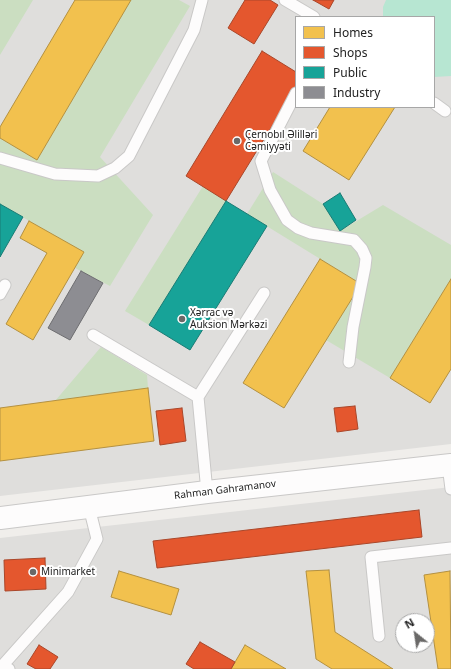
<!DOCTYPE html>
<meta charset="utf-8">
<style>
body{margin:0}
#map{position:relative;width:451px;height:669px;overflow:hidden;background:#f0eeeb;font-family:"Noto Sans",sans-serif}
canvas{display:block}
.legend{position:absolute;left:295px;top:16px;width:140px;height:92px;box-sizing:border-box;background:#fff;border:1px solid #a7a7a7;margin:0;padding:5px 7px;list-style:none;font-size:12px;color:#222}
.legend li{display:flex;align-items:center;gap:8px;height:20px}
.legend b{width:20px;border:1px solid #a7a7a7}
.north{position:absolute;left:395px;top:613px;width:40px;height:40px;box-sizing:border-box;background:#fff;border:1px solid #a7a7a7;border-radius:50%;rotate:330deg;font-size:11px;font-weight:700;line-height:16px;text-align:center;color:#222}
.north::after{content:'';display:block;margin:auto;width:14px;height:18px;background:#6a6968;clip-path:polygon(50% 0,100% 100%,50% 72%,0 100%)}
</style>
<div id="map">
<canvas width="451" height="669"></canvas>
<ul class="legend">
<li><b style="height:11px;background:#f2c14e"></b>Homes</li>
<li><b style="height:11px;background:#e4572e"></b>Shops</li>
<li><b style="height:11px;background:#17a398"></b>Public</li>
<li><b style="height:11px;background:#8d8d92"></b>Industry</li>
</ul>
<div class="north">N</div>
</div>
<script>
const g = document.querySelector('canvas').getContext('2d');
g.lineJoin = 'round';
function fill(path, color) { g.fillStyle = color; g.fill(path, 'evenodd'); }
const poly = rows => new Path2D(rows.map(r => 'M' + r).join(''));
function stroke(path, color, width, dash) { g.strokeStyle = color; g.lineWidth = width; g.lineCap = dash ? 'butt' : 'round'; g.setLineDash(dash || []); g.stroke(path); }
function write(font, color, halo, rows, align = 'center') {
  g.font = font + ' "Noto Sans",sans-serif'; g.lineWidth = 4; g.setLineDash([]); g.textBaseline = 'middle'; g.strokeStyle = halo; g.fillStyle = color; for (const [text, x, y, turn = 0] of rows) {
    g.save(); g.translate(x, y); g.rotate((+turn || 0) * Math.PI / 180); g.textAlign = isNaN(turn) ? turn : align; if (halo) g.strokeText(text, 0, 0); g.fillText(text, 0, 0); g.restore();
  }
}
fill(poly([
 [0,0,451,0,451,444,0,496],
 [296,17,434,17,434,107,296,107],
 [451,487,451,669,0,669,0,538],
 [403,621,427,621,427,645,403,645]
]), '#dfdedc');
fill(poly([
 [0,0,33,0,0,55],
 [131,0,179,0,190,6,100,157,153,215,110,286,75,268,83,252,0,204,0,138,37,160],
 [273,172,323,204,340,231,383,205,451,245,451,279,390,378,326,340,361,284,247,214],
 [203,186,226,201,149,325,125,311],
 [101,347,147,375,148,388,55,401]
]), '#cbdec1');
fill(poly([
 [386,0,451,0,451,76,434,77,434,17,383,17,383,7]
]), '#b7e6d2');
const homes = poly([
 [75,0,131,0,37,160,0,138,0,127,75,0],
 [330,107,395,107,349,180,303,151,330,107],
 [29,221,84,252,33,340,6,324,47,253,20,238,29,221],
 [320,259,361,284,284,408,243,383,320,259],
 [451,279,451,369,430,403,390,378,451,279],
 [148,388,154,441,0,461,0,408,148,388],
 [329,570,335,632,393,669,332,669,316,659,306,571,329,570],
 [119,571,179,589,171,615,111,597,119,571],
 [450,571,451,669,438,669,424,575,450,571],
 [245,645,286,669,231,669,245,645]
]);
fill(homes, '#f2c14e');
stroke(homes, '#b49141', 1);
const shops = poly([
 [245,0,270,0,278,5,254,44,228,28,245,0],
 [313,0,334,0,329,9,313,0],
 [262,51,296,72,296,87,226,201,186,176,262,51],
 [355,406,358,429,337,432,334,408,355,406],
 [182,408,186,441,160,445,156,411,182,408],
 [419,510,422,537,157,568,153,541,419,510],
 [45,558,46,589,5,591,4,560,45,558],
 [200,642,235,662,231,669,194,669,186,664,200,642],
 [39,645,58,657,50,669,36,669,27,664,39,645]
]);
fill(shops, '#e4572e');
stroke(shops, '#aa472a', 1);
const public = poly([
 [340,193,356,220,340,231,323,204,340,193],
 [226,201,267,226,190,350,149,325,226,201],
 [0,204,23,217,0,257,0,204]
]);
fill(public, '#17a398');
stroke(public, '#1a7c75', 1);
const industry = poly([
 [81,271,103,283,70,340,48,328,81,271]
]);
fill(industry, '#8d8d92');
stroke(industry, '#6d6d70', 1);
const service = poly([
 [285,0,314,17],
 [296,93,261,161,270,190,287,220,298,228,311,233,354,240,362,249,366,258,365,267,353,327,349,362],
 [434,103,445,111],
 [0,158,55,174,98,176,115,168,129,156,194,30,202,0],
 [0,294,5,285],
 [93,335,198,397,207,492],
 [198,397,264,293],
 [448,465,451,489],
 [379,636,371,557,451,548],
 [9,669,3,665,68,592,97,539,89,507]
]);
const minor = poly([
 [0,518,207,492,451,465]
]);
stroke(service, '#c9c8c7', 13);
stroke(minor, '#c9c8c7', 24);
stroke(service, '#fdfcfc', 11);
stroke(minor, '#fdfcfc', 22);
for (const [x, y, r, color] of [
 [237,141,4,"#6a6968"],
 [182,319,4,"#6a6968"],
 [33,572,4,"#6a6968"]
]) { const dot = new Path2D(); dot.arc(x, y, r, 0, 2 * Math.PI); g.fillStyle = color; g.fill(dot); stroke(dot, '#fff', 1.5); }
write('10px', '#222', '#fff', [
 ["Çernobıl Əlilləri",245,135],
 ["Cəmiyyəti",245,147],
 ["Xərrac və",190,313],
 ["Auksion Mərkəzi",190,325],
 ["Minimarket",41,572]
], 'left');
write('10px', '#222', '#fff', [
 ["Rahman Gahramanov",225,490,-7]
]);
</script>
